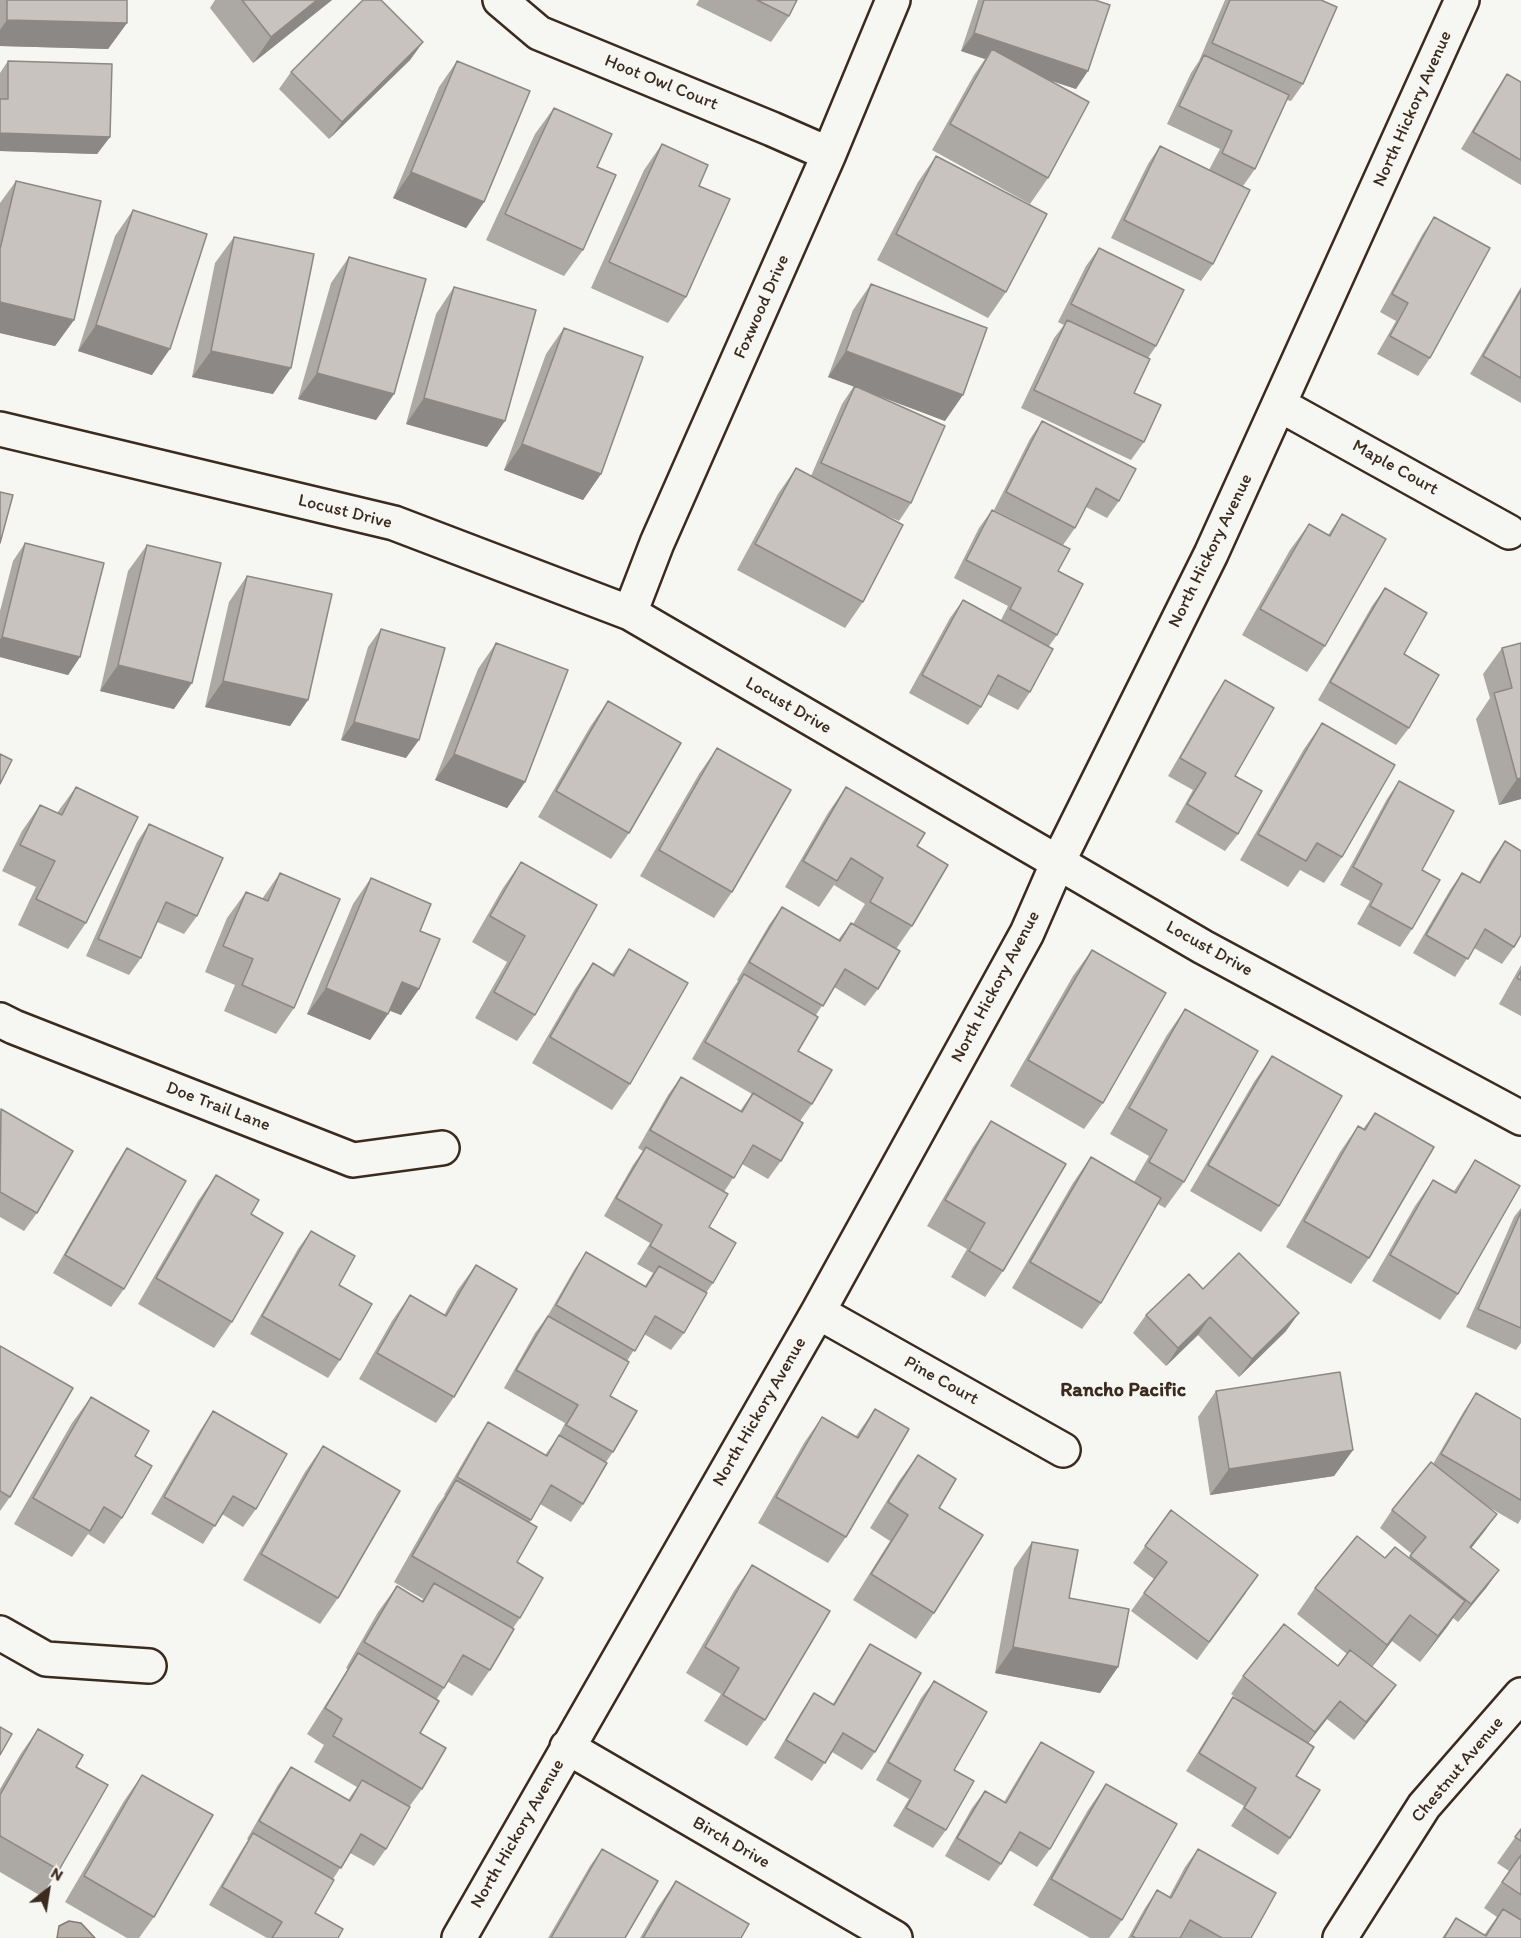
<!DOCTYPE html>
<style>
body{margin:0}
#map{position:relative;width:1521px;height:1938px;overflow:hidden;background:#f6f6f2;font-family:Itim,sans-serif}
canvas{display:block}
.north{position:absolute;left:18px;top:1860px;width:60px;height:60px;-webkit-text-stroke:4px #f6f6f2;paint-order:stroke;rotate:30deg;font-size:16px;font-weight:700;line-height:24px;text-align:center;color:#3b2a1e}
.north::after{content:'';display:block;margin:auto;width:21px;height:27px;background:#3b2a1e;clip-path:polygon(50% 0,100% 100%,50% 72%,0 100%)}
</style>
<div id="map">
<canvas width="1521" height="1938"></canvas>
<div class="north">N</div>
</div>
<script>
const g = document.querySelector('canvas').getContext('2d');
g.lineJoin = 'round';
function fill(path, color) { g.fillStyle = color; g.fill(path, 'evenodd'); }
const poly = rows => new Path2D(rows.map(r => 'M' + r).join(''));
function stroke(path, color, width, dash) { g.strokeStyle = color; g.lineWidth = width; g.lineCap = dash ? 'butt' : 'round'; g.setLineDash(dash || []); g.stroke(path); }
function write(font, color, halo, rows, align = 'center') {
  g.font = font + ' Itim,sans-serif'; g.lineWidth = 4.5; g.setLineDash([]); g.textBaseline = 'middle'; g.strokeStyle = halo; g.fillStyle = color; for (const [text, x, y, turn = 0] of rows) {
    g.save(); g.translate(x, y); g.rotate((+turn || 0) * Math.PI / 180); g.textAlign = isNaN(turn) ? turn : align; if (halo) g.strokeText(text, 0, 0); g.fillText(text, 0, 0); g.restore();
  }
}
const water = poly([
 [69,1921,81,1923,95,1938,57,1938,59,1926,69,1921]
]);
fill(water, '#b6b0a9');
stroke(water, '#857a71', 1.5);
const minor = poly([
 [500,0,539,33,772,129,829,154],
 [1280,405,1509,532],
 [0,429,394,523,630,613,1203,947,1521,1118],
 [630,613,657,543,829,154,893,0],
 [0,1020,14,1027,353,1160,442,1148],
 [818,1312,1063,1450],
 [0,1633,46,1659,149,1666],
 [567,1747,895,1938],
 [459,1938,818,1312,1027,933,1058,862,1211,554,1462,0],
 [1340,1938,1424,1806,1521,1695]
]);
stroke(minor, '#3b2a1e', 38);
stroke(minor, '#f6f6f2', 33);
fill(poly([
 [0,0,127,0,127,23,108,49,0,46],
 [215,0,332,0,253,63,210,8],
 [699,0,797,0,789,16,771,42,696,5],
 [978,0,1095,0,1076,89,1046,79,1048,178,1030,204,932,150,974,75,985,59,961,51],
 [1225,0,1321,0,1303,84,1291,101,1287,100,1255,169,1243,186,1213,264,1201,281,1111,238,1148,164,1160,146,1209,170,1220,149,1167,124,1191,73,1199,61],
 [423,42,410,60,329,139,279,89,291,72],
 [8,61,110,137,97,154,0,151,0,73],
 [457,61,484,202,466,228,393,198,439,87],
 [1507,74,1521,82,1521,185,1461,149,1495,92],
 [554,108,597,167,583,250,564,276,486,240,535,134],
 [662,144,699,186,686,297,668,323,591,288,644,170],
 [936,156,1006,292,988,318,877,260,918,182],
 [16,181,74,320,55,346,0,333,0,203],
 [133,210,152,375,78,351,115,236],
 [1434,217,1430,358,1418,376,1377,354,1396,321,1380,312,1422,235],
 [234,237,273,394,192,377,215,263],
 [1099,248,1156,346,1148,358,1134,393,1144,442,1131,460,1021,408,1054,338,1064,325,1058,322,1086,266],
 [349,257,394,394,376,420,298,399,331,283],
 [871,284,945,421,865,390,911,503,899,521,877,511,863,602,845,628,737,570,778,494,796,468,811,476,842,404,854,386,828,377,853,310],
 [454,287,487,447,406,424,436,314],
 [1521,287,1521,403,1470,374],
 [564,328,601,474,583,500,504,470,546,354],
 [1042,421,1119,501,1107,518,1086,507,1075,528,1063,545,994,510,1030,439],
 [992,510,1058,571,1057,635,1049,646,1030,692,1018,710,987,694,981,707,968,725,909,693,950,618,963,600,1001,620,1008,606,954,578,979,528],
 [1342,514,1325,646,1307,672,1242,635,1290,550,1309,524,1328,535],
 [25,543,80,657,68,675,0,657,0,611,13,561],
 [147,545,174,709,100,691,128,571],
 [247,576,308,700,290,726,205,707,229,602],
 [1385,588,1404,654,1409,728,1396,745,1318,700,1372,606],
 [381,629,406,758,341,740,368,647],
 [496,643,525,782,507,808,435,780,478,669],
 [1521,643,1521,799,1499,805,1476,719,1490,698,1483,674,1502,648],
 [1225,680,1235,776,1238,834,1225,851,1175,822,1193,790,1168,776,1213,698],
 [608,701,629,833,611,859,538,817,590,727],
 [1322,723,1342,857,1324,883,1300,870,1288,887,1240,860,1304,749],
 [717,748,732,892,714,918,640,876,699,774],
 [1399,781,1422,870,1412,929,1400,947,1357,924,1370,901,1340,885,1387,799],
 [76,787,86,923,68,949,18,925,36,887,2,871,22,831,40,805,57,813],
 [846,787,917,846,912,926,896,949,878,989,865,1006,834,987,816,1015,798,1051,812,1104,800,1121,781,1161,768,1179,742,1164,724,1192,709,1227,713,1283,706,1293,684,1333,671,1350,644,1334,627,1361,610,1396,613,1452,606,1462,583,1504,571,1522,540,1504,529,1523,517,1562,520,1618,513,1628,490,1670,472,1696,448,1682,436,1700,420,1733,422,1789,409,1807,386,1849,374,1866,350,1853,333,1879,315,1913,338,1938,267,1938,209,1905,241,1851,248,1840,247,1839,278,1785,291,1767,348,1800,357,1787,314,1762,324,1745,307,1734,348,1669,346,1668,378,1612,397,1586,422,1601,423,1599,394,1582,437,1506,445,1495,444,1495,476,1440,488,1422,545,1455,558,1437,565,1423,504,1388,535,1333,547,1317,574,1270,586,1252,645,1286,653,1273,637,1264,650,1243,604,1216,633,1165,643,1151,638,1148,668,1095,681,1077,740,1111,752,1094,692,1059,731,991,738,981,737,980,769,925,782,907,838,940,851,923,853,924,865,904,834,885,819,907,785,887,828,813],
 [149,824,197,916,184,934,157,922,141,958,129,975,86,956,137,842],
 [1505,841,1514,947,1502,964,1474,948,1455,977,1413,953,1450,890,1462,873,1479,882,1492,859],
 [521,862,535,1015,517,1041,475,1018,507,962,472,942,503,888],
 [280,873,294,1008,276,1034,224,1011,235,985,205,972,227,918,246,892,262,899],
 [371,878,420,931,419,989,401,1015,390,1011,370,1040,307,1014,353,904],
 [629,949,630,1084,612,1110,532,1063,575,989,593,963,612,974],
 [1092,950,1103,1103,1084,1129,1010,1086,1073,976],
 [1521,965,1521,1016,1499,1004],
 [1185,1009,1184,1182,1165,1208,1158,1204,1101,1303,1082,1329,1012,1288,1073,1183,1091,1157,1134,1182,1149,1156,1110,1134,1167,1035],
 [1272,1056,1279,1206,1261,1232,1190,1191,1254,1082],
 [0,1110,37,1213,24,1231,0,1217],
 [1375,1113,1369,1258,1351,1284,1286,1247,1340,1152,1358,1126,1363,1129],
 [991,1121,1003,1271,985,1297,951,1277,967,1249,927,1226,973,1147],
 [127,1148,124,1289,111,1307,53,1273,115,1166],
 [1475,1160,1458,1294,1440,1320,1372,1281,1415,1206,1433,1180,1454,1191],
 [216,1175,251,1214,232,1322,214,1348,138,1304,198,1201],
 [1521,1208,1521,1343,1516,1350,1466,1327,1514,1217],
 [311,1231,339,1285,340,1360,328,1378,250,1334,298,1249],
 [476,1265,454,1397,436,1423,359,1379,392,1321,410,1295,444,1315,457,1291],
 [1203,1289,1286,1331,1239,1377,1198,1335,1166,1366,1133,1333,1146,1315],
 [0,1346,10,1497,0,1511],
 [1216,1391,1353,1450,1334,1476,1210,1495,1198,1417],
 [1476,1393,1521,1419,1521,1519,1518,1524,1485,1505,1497,1514,1471,1548,1499,1570,1486,1588,1458,1622,1453,1618,1420,1662,1392,1641,1372,1667,1396,1685,1383,1703,1354,1740,1327,1719,1308,1743,1296,1776,1290,1838,1278,1855,1231,1826,1244,1806,1186,1771,1221,1715,1233,1697,1240,1701,1231,1694,1243,1676,1338,1666,1347,1654,1297,1614,1315,1588,1385,1558,1409,1558,1412,1554,1380,1528,1392,1510,1433,1464,1464,1411],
 [91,1397,135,1456,122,1518,104,1544,88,1534,72,1557,14,1524,72,1423],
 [875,1409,846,1537,828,1563,758,1523,804,1443,822,1417,856,1436],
 [213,1411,256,1509,243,1527,222,1514,203,1544,151,1514,201,1429],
 [323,1446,338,1598,320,1624,243,1580,305,1472],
 [918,1455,934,1613,916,1639,853,1600,890,1541,870,1528,899,1481],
 [1171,1510,1246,1593,1197,1660,1131,1611,1154,1579,1133,1563],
 [1032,1542,1069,1598,1118,1667,1100,1693,995,1673,1014,1568],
 [752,1565,765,1720,747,1746,704,1721,721,1694,686,1673,734,1591],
 [870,1644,875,1752,862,1770,832,1752,812,1781,774,1758,802,1711,814,1693,833,1704,858,1662],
 [934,1681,954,1770,946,1830,933,1848,893,1826,909,1799,876,1780,921,1698],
 [38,1729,76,1767,59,1870,41,1896,0,1872,0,1789,20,1755],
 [1041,1742,1050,1849,1037,1867,1009,1850,1001,1864,989,1881,945,1856,972,1808,985,1791,1004,1802,1029,1760],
 [142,1775,154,1917,139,1938,127,1938,65,1902,124,1801],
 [1106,1784,1122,1920,1109,1938,1090,1938,1033,1905,1088,1810],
 [1521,1829,1521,1938,1442,1938,1456,1918,1484,1935,1497,1917,1484,1908,1509,1871,1497,1863],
 [602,1849,625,1938,548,1938,590,1866],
 [1198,1849,1251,1938,1128,1938,1145,1908,1157,1890,1169,1897,1185,1867],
 [676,1881,741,1938,640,1938,658,1907]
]), '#aca8a3');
fill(poly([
 [317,0,332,0,253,63,271,37],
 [7,20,127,23,108,49,0,46,0,30],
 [974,33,1088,71,1076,89,986,59,992,49,985,59,961,51],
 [423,42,410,60,329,139,342,122],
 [0,133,110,137,97,154,0,151],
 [411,172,484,202,466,228,393,198],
 [0,302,74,320,55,346,0,333],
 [96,325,170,349,152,375,78,351],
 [211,351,291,368,273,394,192,377],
 [846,351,963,395,945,421,828,377],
 [317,373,394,394,376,420,298,399],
 [424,398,505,421,487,447,406,424],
 [522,444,601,474,583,500,504,470],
 [2,637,80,657,68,675,0,657,0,639],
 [118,665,192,683,174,709,100,691],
 [223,681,308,700,290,726,205,707],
 [354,722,419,740,406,758,341,740],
 [454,754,525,782,507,808,435,780],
 [1521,778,1521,799,1499,805,1517,779],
 [402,982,419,989,401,1015,384,1008],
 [326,988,388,1014,370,1040,307,1014],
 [1299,1313,1286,1331,1239,1377,1252,1359],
 [1210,1317,1198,1335,1166,1366,1178,1348],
 [1353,1450,1334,1476,1210,1495,1229,1469],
 [1497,1514,1484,1532,1458,1565,1470,1547],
 [1499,1570,1486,1588,1458,1622,1471,1604],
 [1465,1601,1447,1627,1420,1662,1438,1636],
 [1410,1615,1392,1641,1369,1671,1387,1645],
 [1013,1647,1118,1667,1100,1693,995,1673],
 [1396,1685,1383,1703,1354,1740,1366,1722],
 [1340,1701,1327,1719,1303,1750,1315,1732]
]), '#8c8885');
const building = poly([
 [7,0,127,0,127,23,7,20,7,0],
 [242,0,317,0,271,37,242,0],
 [363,0,381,0,423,42,342,122,291,72,363,0],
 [757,0,797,0,789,16,757,0],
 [984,0,1095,0,1110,5,1088,71,974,33,984,0],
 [1230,0,1321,0,1337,7,1303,84,1212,43,1230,0],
 [992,49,1089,102,1048,178,950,124,992,49],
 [1204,55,1289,95,1255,169,1222,153,1232,131,1179,106,1204,55],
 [8,61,112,64,110,137,0,133,0,99,8,99,8,61],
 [457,61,530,91,484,202,411,172,457,61],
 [1507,74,1521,82,1521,160,1473,132,1507,74],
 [554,108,612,134,597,167,616,175,583,250,505,214,554,108],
 [662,144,708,165,699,186,730,199,686,297,609,262,662,144],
 [1160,146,1250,190,1213,264,1124,220,1160,146],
 [936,156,1047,214,1006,292,896,234,936,156],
 [16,181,101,201,74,320,0,302,0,249,16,181],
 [133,210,207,234,170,349,96,325,133,210],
 [1434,217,1490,248,1430,358,1390,336,1408,303,1392,294,1434,217],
 [234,237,314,254,291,368,211,351,234,237],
 [1099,248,1184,290,1156,346,1071,304,1099,248],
 [349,257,426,279,394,394,317,373,349,257],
 [871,284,987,328,963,395,846,351,871,284],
 [454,287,536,310,505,421,424,398,454,287],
 [1521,290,1521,378,1483,356,1521,290],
 [1067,320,1150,359,1134,393,1161,405,1144,442,1034,390,1067,320],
 [564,328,643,357,601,474,522,444,564,328],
 [855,386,945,426,911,503,821,463,855,386],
 [1042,421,1136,469,1119,501,1096,488,1075,528,1006,492,1042,421],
 [796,468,903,525,863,602,755,544,796,468],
 [0,492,13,495,0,543,0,492],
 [992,510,1070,549,1058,571,1083,584,1057,635,1010,609,1021,588,966,560,992,510],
 [1342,514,1386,539,1325,646,1260,609,1309,524,1330,536,1342,514],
 [25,543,104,563,80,657,2,637,25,543],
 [147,545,221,563,192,683,118,665,147,545],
 [247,576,332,594,308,700,223,681,247,576],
 [1385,588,1427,613,1404,654,1439,675,1409,728,1330,682,1385,588],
 [963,600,1053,649,1030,692,998,675,981,707,922,675,963,600],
 [381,629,445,648,419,740,354,722,381,629],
 [496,643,568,670,525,782,454,754,496,643],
 [1521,643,1521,778,1517,779,1494,693,1512,688,1502,648,1521,643],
 [1225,680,1274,708,1235,776,1262,791,1238,834,1187,804,1206,773,1180,758,1225,680],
 [608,701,681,743,629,833,556,791,608,701],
 [1322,723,1395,765,1342,857,1317,843,1306,861,1258,834,1322,723],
 [717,748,791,790,732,892,659,850,717,748],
 [0,754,12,760,0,784,0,754],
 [1399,781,1454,811,1422,870,1440,880,1412,929,1370,906,1382,884,1353,867,1399,781],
 [76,787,138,817,86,923,36,899,55,861,20,845,40,805,62,815,76,787],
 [846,787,925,833,917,846,948,865,912,926,870,902,883,878,851,858,837,881,803,861,846,787],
 [149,824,223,858,197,916,166,902,141,958,98,939,149,824],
 [1505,841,1521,851,1521,935,1514,947,1485,929,1468,959,1426,935,1462,873,1480,883,1505,841],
 [521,862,597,905,535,1015,494,992,525,936,490,916,521,862],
 [280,873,340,899,294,1008,242,985,253,959,223,946,246,892,268,901,280,873],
 [371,878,431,904,420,931,440,939,419,989,402,982,388,1014,326,988,371,878],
 [782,907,840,941,851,923,900,951,878,989,845,969,823,1006,749,962,782,907],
 [629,949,688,983,630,1084,550,1037,593,963,614,976,629,949],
 [1092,950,1166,993,1103,1103,1028,1060,1092,950],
 [1521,971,1521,980,1517,978,1521,971],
 [744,974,818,1017,798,1051,832,1070,812,1104,705,1042,744,974],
 [1185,1009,1258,1051,1184,1182,1149,1162,1167,1130,1129,1108,1185,1009],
 [1272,1056,1342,1096,1279,1206,1208,1165,1272,1056],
 [681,1077,742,1112,753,1093,803,1123,781,1161,753,1145,734,1178,650,1130,681,1077],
 [1,1109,73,1151,37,1213,0,1192,1,1109],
 [1375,1113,1434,1147,1369,1258,1304,1221,1358,1126,1365,1130,1375,1113],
 [991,1121,1066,1164,1003,1271,969,1251,985,1223,945,1200,991,1121],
 [646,1147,728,1194,709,1227,736,1243,713,1283,650,1246,662,1225,616,1198,646,1147],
 [127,1148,186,1181,124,1289,65,1255,127,1148],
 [1091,1157,1161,1198,1101,1303,1030,1262,1091,1157],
 [1475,1160,1520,1186,1458,1294,1390,1255,1433,1180,1456,1193,1475,1160],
 [216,1175,259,1200,251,1214,283,1233,232,1322,156,1278,216,1175],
 [1521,1212,1521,1328,1478,1309,1521,1212],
 [311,1231,355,1256,339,1285,372,1304,340,1360,262,1316,311,1231],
 [586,1252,646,1287,659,1266,707,1293,684,1333,655,1316,635,1351,556,1305,586,1252],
 [1239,1253,1299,1313,1252,1359,1210,1317,1178,1348,1146,1315,1189,1274,1203,1289,1239,1253],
 [476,1265,517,1289,454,1397,377,1353,410,1295,446,1316,476,1265],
 [548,1316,629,1362,610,1396,637,1411,613,1452,566,1425,578,1405,516,1370,548,1316],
 [0,1346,73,1388,10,1497,0,1491,0,1346],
 [1340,1372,1353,1450,1229,1469,1216,1391,1340,1372],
 [1476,1393,1521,1419,1521,1500,1441,1454,1476,1393],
 [91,1397,149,1431,135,1456,152,1466,122,1518,104,1507,90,1531,33,1498,91,1397],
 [875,1409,909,1429,846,1537,776,1497,822,1417,858,1438,875,1409],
 [213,1411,287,1454,256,1509,233,1496,215,1526,164,1497,213,1411],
 [488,1422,547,1456,559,1435,607,1463,583,1504,551,1485,531,1520,457,1477,488,1422],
 [323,1446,400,1491,338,1598,261,1554,323,1446],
 [918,1455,956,1479,939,1508,983,1535,934,1613,871,1574,908,1515,888,1502,918,1455],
 [1431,1462,1497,1514,1470,1547,1499,1570,1471,1604,1410,1556,1426,1537,1392,1510,1431,1462],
 [456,1480,537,1527,517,1562,543,1578,520,1618,412,1556,456,1480],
 [1171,1510,1258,1575,1209,1642,1144,1593,1167,1562,1145,1546,1171,1510],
 [1357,1536,1385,1558,1395,1547,1465,1601,1438,1636,1410,1615,1387,1645,1315,1588,1357,1536],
 [1032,1542,1078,1550,1069,1598,1129,1609,1118,1667,1013,1647,1032,1542],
 [752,1565,830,1611,765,1720,723,1695,739,1668,705,1647,752,1565],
 [434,1583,514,1629,490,1670,463,1655,444,1688,364,1642,397,1586,423,1602,434,1583],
 [1284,1624,1338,1666,1350,1650,1396,1685,1366,1722,1340,1701,1315,1732,1243,1676,1284,1624],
 [870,1644,921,1673,875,1752,843,1733,825,1763,786,1740,814,1693,834,1705,870,1644],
 [358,1653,439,1701,420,1733,446,1748,422,1789,333,1736,342,1719,325,1708,358,1653],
 [934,1681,987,1712,954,1770,974,1781,946,1830,906,1808,921,1781,888,1762,934,1681],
 [1233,1697,1314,1747,1296,1776,1320,1790,1290,1838,1244,1808,1256,1788,1199,1753,1233,1697],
 [0,1727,12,1734,0,1755,0,1727],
 [38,1729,83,1755,76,1767,108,1785,59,1870,0,1836,0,1795,38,1729],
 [1041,1742,1094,1772,1050,1849,1020,1832,1001,1864,957,1838,985,1791,1006,1803,1041,1742],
 [291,1767,350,1801,362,1780,410,1807,386,1849,361,1834,341,1868,259,1821,291,1767],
 [142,1775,213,1815,154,1917,84,1876,142,1775],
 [1106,1784,1177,1824,1122,1920,1051,1879,1106,1784],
 [1521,1829,1521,1841,1515,1837,1521,1829],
 [253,1833,334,1880,315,1913,343,1929,338,1938,272,1938,282,1922,222,1887,253,1833],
 [602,1849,658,1881,625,1938,551,1938,602,1849],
 [1198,1849,1276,1893,1251,1938,1222,1938,1190,1920,1180,1938,1136,1938,1132,1936,1157,1890,1171,1898,1198,1849],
 [1521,1855,1521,1895,1502,1882,1521,1855],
 [676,1881,749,1924,741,1938,643,1938,676,1881],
 [1503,1909,1521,1920,1521,1938,1444,1938,1456,1918,1486,1936,1503,1909]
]);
fill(building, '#c8c3be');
stroke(building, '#8c8885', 1.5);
write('18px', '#3b2a1e', '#f6f6f2', [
 ["Hoot Owl Court",661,83,22],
 ["North Hickory Avenue",1413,109,-66],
 ["Foxwood Drive",762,307,-66],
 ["Maple Court",1395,468,29],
 ["Locust Drive",345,512,14],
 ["North Hickory Avenue",1211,551,-64],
 ["Locust Drive",788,706,30],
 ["Locust Drive",1209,949,29],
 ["North Hickory Avenue",996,987,-62],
 ["Doe Trail Lane",218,1107,21],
 ["Pine Court",941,1381,29],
 ["North Hickory Avenue",760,1412,-60],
 ["Chestnut Avenue",1458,1770,-50],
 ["North Hickory Avenue",518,1834,-60],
 ["Birch Drive",731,1843,30]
]);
write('bold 20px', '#3b2a1e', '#f6f6f2', [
 ["Rancho Pacific",1123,1391]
]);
</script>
